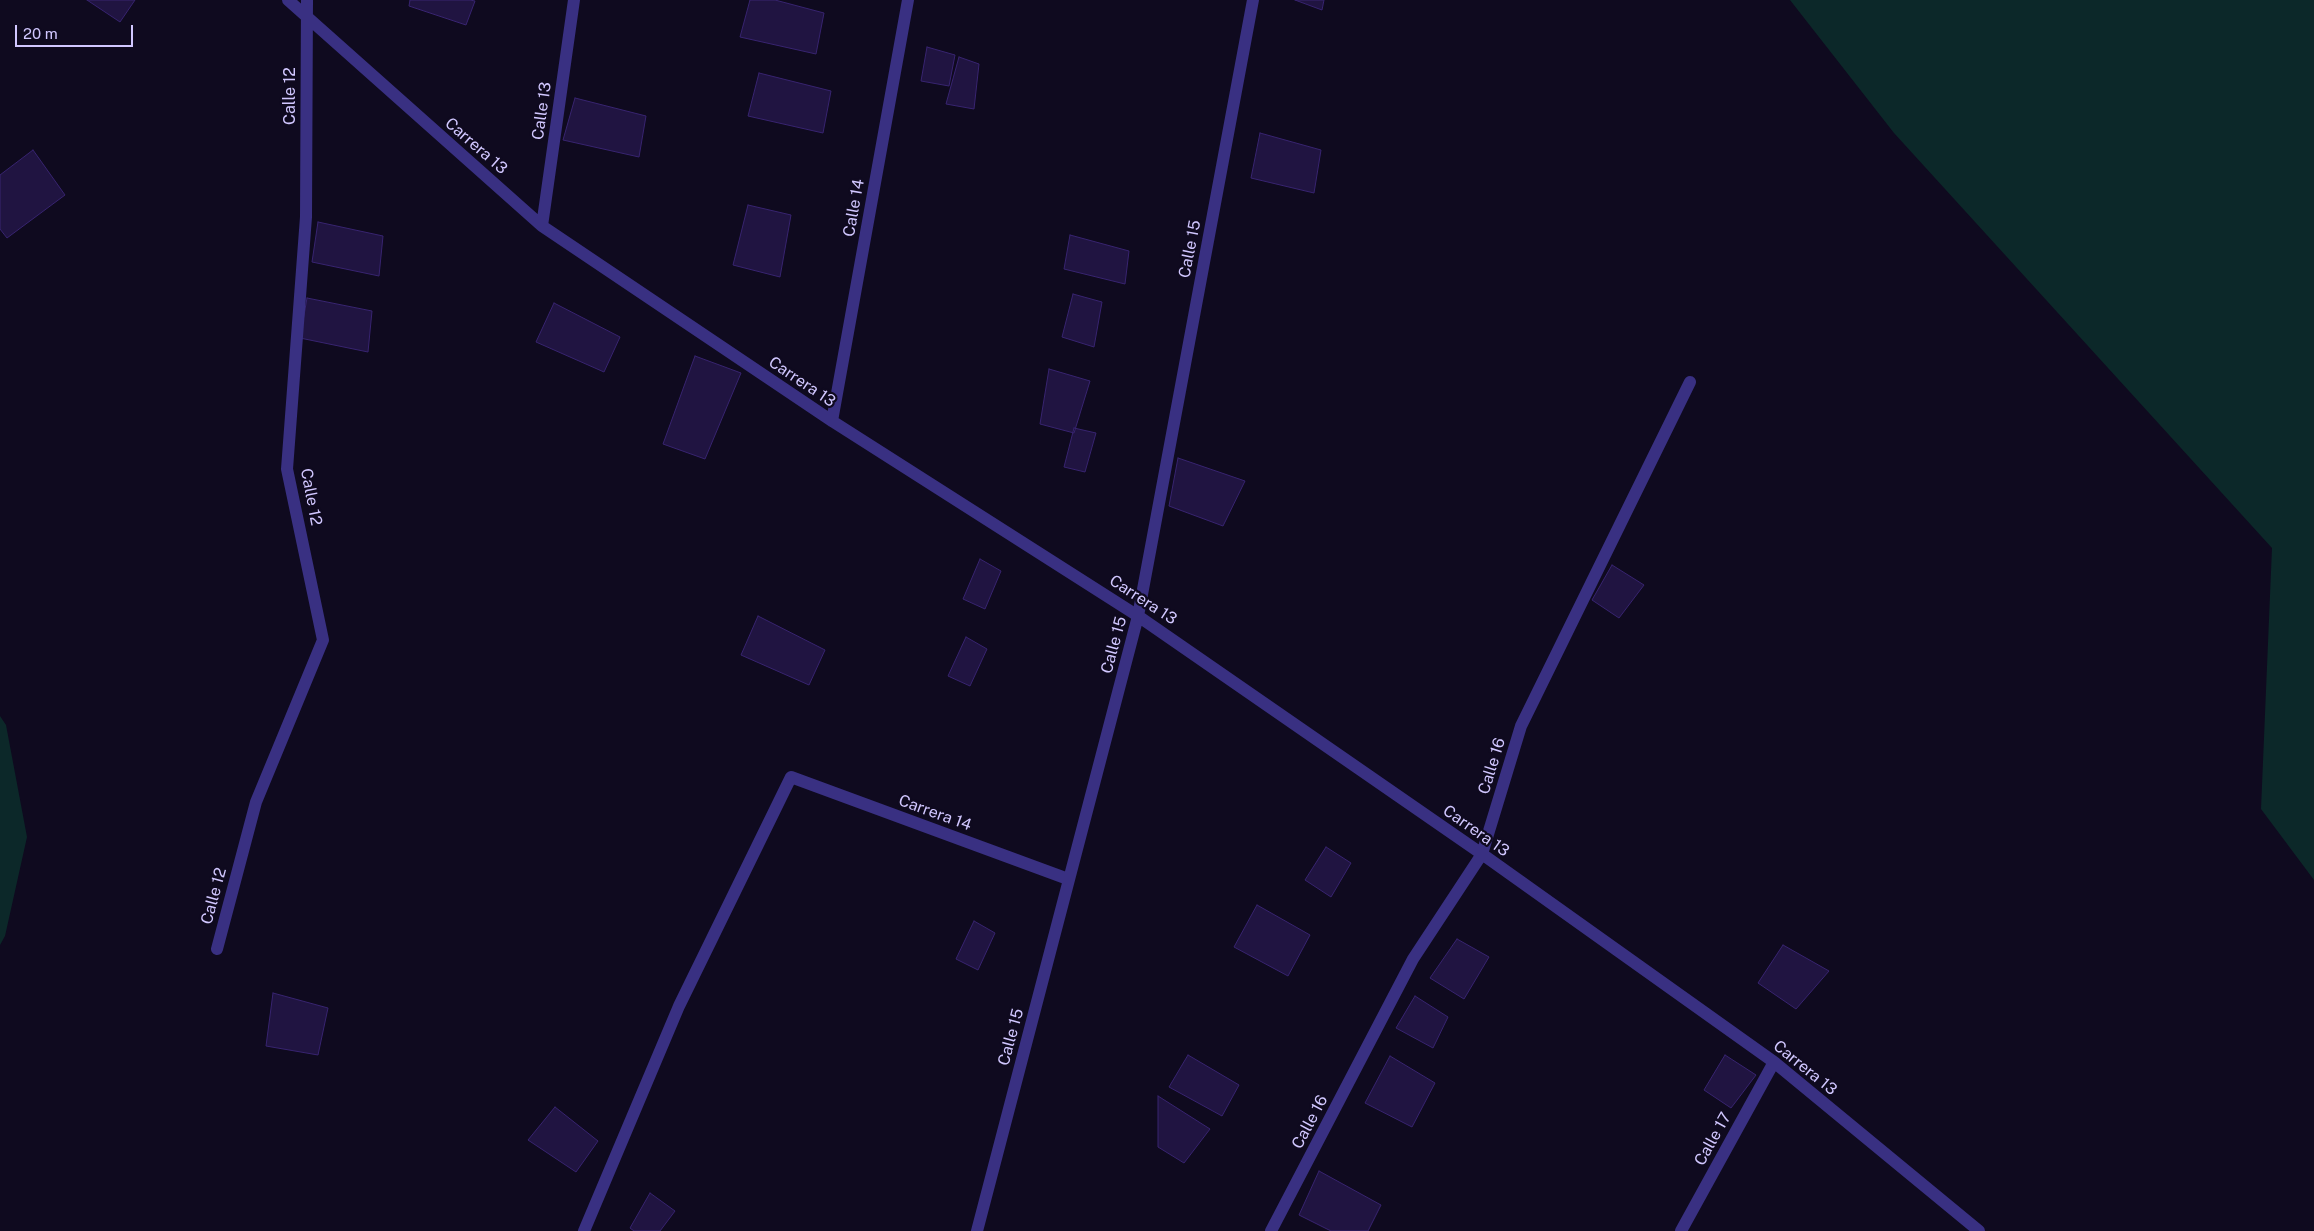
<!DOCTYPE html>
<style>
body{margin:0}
#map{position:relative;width:2314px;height:1231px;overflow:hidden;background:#0f0a1f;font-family:"Public Sans",sans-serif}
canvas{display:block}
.scale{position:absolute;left:15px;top:25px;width:118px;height:22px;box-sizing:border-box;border:2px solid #d1c7ff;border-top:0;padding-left:6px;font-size:15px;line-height:18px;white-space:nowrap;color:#d1c7ff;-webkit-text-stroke:4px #0f0a1f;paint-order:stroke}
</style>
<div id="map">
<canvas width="2314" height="1231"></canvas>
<div class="scale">20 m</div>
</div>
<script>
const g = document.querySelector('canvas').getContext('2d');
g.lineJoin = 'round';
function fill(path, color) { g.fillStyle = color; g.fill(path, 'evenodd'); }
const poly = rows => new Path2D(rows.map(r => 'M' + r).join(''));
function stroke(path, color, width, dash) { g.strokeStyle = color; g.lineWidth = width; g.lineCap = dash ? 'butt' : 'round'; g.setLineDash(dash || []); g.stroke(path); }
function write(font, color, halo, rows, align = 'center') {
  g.font = font + ' "Public Sans",sans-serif'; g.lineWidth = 4.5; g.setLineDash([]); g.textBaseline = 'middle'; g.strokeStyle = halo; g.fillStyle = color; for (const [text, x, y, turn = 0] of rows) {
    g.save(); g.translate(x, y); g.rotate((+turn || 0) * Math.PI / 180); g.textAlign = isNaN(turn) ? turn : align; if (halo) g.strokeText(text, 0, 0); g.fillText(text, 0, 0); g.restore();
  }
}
fill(poly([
 [1790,0,2314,0,2314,880,2261,809,2272,548,1894,133],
 [0,716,6,725,27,837,5,936,0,945]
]), '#0c2829');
const building = poly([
 [87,0,135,0,120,22,87,0],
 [410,0,470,0,475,1,466,25,409,6,410,0],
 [750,0,775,0,824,13,816,54,740,37,750,0],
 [1295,0,1324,0,1322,10,1295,0],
 [927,47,955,55,949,86,921,81,927,47],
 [959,57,979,64,974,109,946,104,959,57],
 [759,73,831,91,823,133,748,116,759,73],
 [575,98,646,116,639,157,563,140,575,98],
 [1260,133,1321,150,1314,193,1251,178,1260,133],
 [33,150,65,195,7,238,0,229,0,175,33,150],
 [748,205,791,215,780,277,733,265,748,205],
 [318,222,383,236,379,276,312,262,318,222],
 [1070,235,1129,251,1125,284,1064,269,1070,235],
 [1073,294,1102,302,1094,347,1062,337,1073,294],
 [307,298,372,311,368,352,300,338,307,298],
 [554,303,620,337,604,372,536,342,554,303],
 [695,356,741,373,705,459,663,444,695,356],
 [1049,369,1090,381,1074,433,1040,424,1049,369],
 [1074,428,1096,433,1085,472,1064,467,1074,428],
 [1178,458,1245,481,1223,526,1169,506,1178,458],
 [980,559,1001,571,985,609,963,599,980,559],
 [1612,565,1644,585,1619,618,1592,600,1612,565],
 [758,616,825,650,809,685,741,655,758,616],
 [966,637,987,649,970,686,948,676,966,637],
 [1326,847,1351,863,1331,897,1305,880,1326,847],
 [1257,905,1310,935,1288,976,1234,947,1257,905],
 [974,921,995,933,978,970,956,959,974,921],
 [1457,939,1489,957,1464,999,1430,978,1457,939],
 [1783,945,1829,971,1796,1009,1758,983,1783,945],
 [273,993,328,1008,318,1055,266,1046,273,993],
 [1415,996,1448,1017,1433,1048,1396,1028,1415,996],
 [1188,1055,1239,1085,1222,1116,1169,1087,1188,1055],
 [1725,1055,1756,1075,1731,1108,1704,1090,1725,1055],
 [1390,1056,1435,1083,1412,1127,1365,1103,1390,1056],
 [1158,1096,1210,1129,1184,1163,1158,1147,1158,1096],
 [555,1107,598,1141,576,1172,528,1140,555,1107],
 [1319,1171,1381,1205,1368,1231,1331,1231,1299,1215,1319,1171],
 [650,1193,675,1211,660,1231,634,1231,630,1228,650,1193]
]);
fill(building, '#201441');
stroke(building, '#382470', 1);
stroke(poly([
 [288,0,542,226,832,421,1138,616,1482,854,1774,1062,1979,1231],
 [542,226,574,0],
 [832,421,908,0],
 [217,949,256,802,323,640,287,469,306,217,307,0],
 [584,1231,679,1006,791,777,1068,879],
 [977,1231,1138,616,1253,0],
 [1271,1231,1413,959,1482,854,1521,726,1690,382],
 [1681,1231,1774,1062]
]), '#393082', 12);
write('16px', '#d1c7ff', '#0f0a1f', [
 ["Calle 12",290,96,-90],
 ["Calle 13",542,111,-82],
 ["Carrera 13",476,146,41],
 ["Calle 14",854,208,-80],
 ["Calle 15",1190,249,-79],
 ["Carrera 13",802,382,34],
 ["Calle 12",311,497,79],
 ["Carrera 13",1143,600,33],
 ["Calle 15",1114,645,-75],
 ["Calle 16",1492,766,-73],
 ["Carrera 14",935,813,20],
 ["Carrera 13",1476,831,35],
 ["Calle 12",214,896,-75],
 ["Calle 15",1011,1037,-75],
 ["Carrera 13",1805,1068,39],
 ["Calle 16",1310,1122,-62],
 ["Calle 17",1713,1139,-61]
]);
</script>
